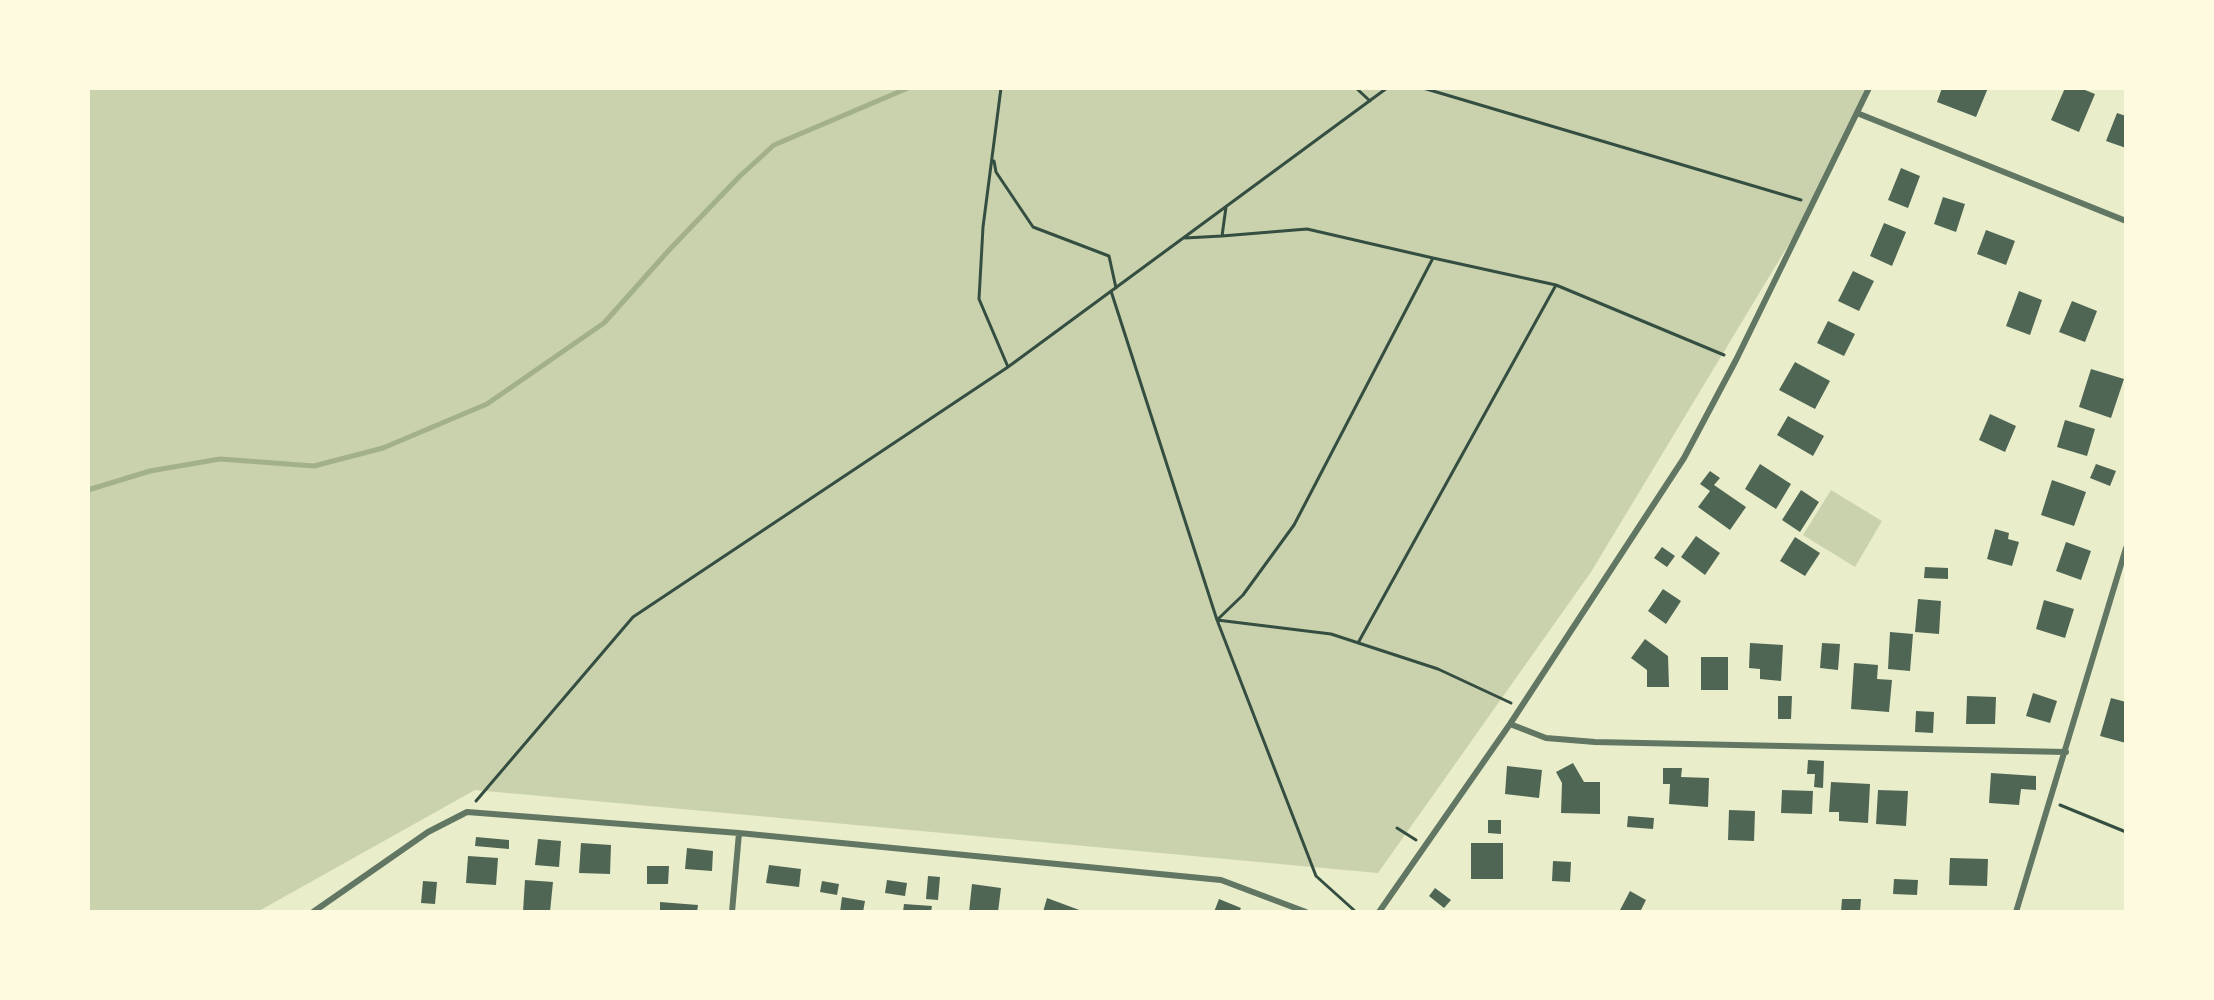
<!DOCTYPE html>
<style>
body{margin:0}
#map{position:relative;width:2214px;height:1000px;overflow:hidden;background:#e9edc9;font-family:Mulish,sans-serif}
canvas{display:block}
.frame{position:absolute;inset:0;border:90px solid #fefae0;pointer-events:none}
</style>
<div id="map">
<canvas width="2214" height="1000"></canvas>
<div class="frame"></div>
</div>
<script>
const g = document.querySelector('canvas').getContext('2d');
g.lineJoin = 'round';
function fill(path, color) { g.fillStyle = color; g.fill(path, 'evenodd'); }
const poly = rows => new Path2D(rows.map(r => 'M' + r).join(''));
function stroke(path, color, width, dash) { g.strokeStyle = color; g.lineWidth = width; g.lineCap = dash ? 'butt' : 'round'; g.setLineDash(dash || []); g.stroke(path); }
fill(poly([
 [88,89,1866,89,1813,204,1591,572,1378,873,475,790,257,912,89,911],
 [1831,490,1882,521,1855,567,1803,535]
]), '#cad2ad');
stroke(poly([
 [88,490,150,471,220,459,314,466,383,448,487,404,604,323,670,249,740,176,774,145,908,88]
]), '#a3b18a', 5);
fill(poly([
 [1942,88,1988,88,1976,117,1937,102],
 [2065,88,2080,88,2095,94,2079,132,2051,120],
 [2117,113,2126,116,2126,148,2106,141],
 [1901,168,1920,176,1908,208,1888,200],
 [1943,197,1965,204,1956,232,1934,224],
 [1884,223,1906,232,1892,266,1870,256],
 [1986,230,2015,241,2006,265,1977,254],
 [1853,271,1874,281,1859,311,1838,301],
 [2019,291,2042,300,2030,335,2006,326],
 [2072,301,2097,311,2085,342,2059,332],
 [1828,321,1855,334,1844,356,1817,343],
 [1795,362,1830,381,1815,409,1779,390],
 [2091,369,2124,379,2111,418,2079,407],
 [1990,414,2016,426,2005,452,1979,440],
 [1788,416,1824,436,1813,456,1777,435],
 [2065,420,2095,429,2087,456,2057,447],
 [1760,464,1791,484,1776,509,1745,489],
 [2096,464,2116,471,2110,486,2090,478],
 [1710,471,1720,478,1714,485,1746,507,1730,530,1698,507,1710,491,1700,484],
 [2052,480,2086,492,2074,526,2041,515],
 [1801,490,1819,502,1800,532,1782,520],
 [1995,529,2009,533,2008,539,2019,542,2012,566,1987,559],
 [1696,536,1720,553,1705,575,1681,557],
 [1795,537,1820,553,1805,576,1780,561],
 [2066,542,2091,551,2081,580,2056,571],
 [1662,547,1675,556,1667,567,1654,558],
 [1925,567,1948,568,1948,579,1924,578],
 [1663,589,1681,601,1666,624,1648,611],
 [1918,599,1941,601,1939,634,1915,632],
 [2044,600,2074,609,2065,638,2036,629],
 [1890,632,1913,634,1910,671,1888,669],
 [1645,639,1668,656,1669,687,1647,687,1647,670,1631,658],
 [1750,643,1783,645,1781,681,1760,679,1760,669,1749,668],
 [1822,643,1840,644,1838,670,1820,668],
 [1701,657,1728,657,1728,690,1701,690],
 [1854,663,1878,665,1877,679,1892,680,1889,712,1851,709],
 [2033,693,2057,701,2050,723,2026,716],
 [1778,696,1792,696,1791,719,1778,719],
 [1967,696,1996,697,1995,724,1966,724],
 [2111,698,2126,702,2126,743,2100,736],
 [1916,711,1934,712,1933,733,1915,732],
 [1808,760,1824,761,1823,788,1814,787,1815,774,1807,774],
 [1573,763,1584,782,1600,782,1600,814,1561,813,1562,783,1556,772],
 [1507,766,1542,770,1539,798,1505,794],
 [1663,768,1682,768,1681,777,1709,778,1708,807,1669,804,1670,784,1663,784],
 [1991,773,2036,776,2036,790,2021,789,2019,805,1989,803],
 [1831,782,1870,784,1868,823,1839,821,1839,812,1829,812],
 [1782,790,1813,791,1812,814,1781,813],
 [1878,790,1908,791,1906,826,1876,824],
 [1729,810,1755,811,1754,841,1728,840],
 [1628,816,1654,818,1653,829,1627,827],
 [1488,820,1501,820,1501,834,1488,833],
 [476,837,509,840,509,849,475,846],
 [538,839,561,841,559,867,535,865],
 [581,843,611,845,610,874,579,873],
 [1471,843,1503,843,1503,879,1471,879],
 [687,848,713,851,712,871,685,869],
 [468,856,498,858,496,885,466,883],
 [1950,858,1988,859,1987,886,1949,885],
 [1553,861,1571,862,1570,882,1552,881],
 [769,865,801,869,799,887,766,883],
 [647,866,669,866,668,884,647,884],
 [928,876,940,877,938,900,926,899],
 [1894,879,1918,880,1917,895,1893,894],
 [525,880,553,882,550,912,523,912],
 [887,880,907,883,905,896,885,893],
 [423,881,437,882,435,904,421,903],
 [822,881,839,884,837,895,820,892],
 [972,884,1001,888,998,912,969,912],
 [1435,888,1451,900,1444,908,1429,896],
 [1630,891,1646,900,1640,912,1619,912],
 [842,897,865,901,863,912,840,912],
 [1047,898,1082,911,1082,912,1043,912],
 [1219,899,1241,908,1239,912,1214,912],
 [1842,899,1861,899,1860,912,1841,912],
 [660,902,698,905,697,912,660,912],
 [904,904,932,906,931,912,903,912]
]), '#4f6655');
stroke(poly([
 [1001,88,983,227,979,299,1008,367],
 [1356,88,1370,101],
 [1423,88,1801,200],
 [994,161,996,172,1033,227,1109,256,1116,288],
 [1226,207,1222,236,1307,229,1433,258],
 [1185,238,1222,236],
 [1111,291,1217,620,1316,876,1356,912],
 [1358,643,1556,285],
 [1511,703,1438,669,1331,634,1217,620,1243,595,1294,525,1433,258,1556,285,1724,355],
 [476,801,633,617,1008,367,1387,88],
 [2060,805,2126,832],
 [1397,828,1416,840]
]), '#344e41', 3);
stroke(poly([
 [1857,113,2126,221],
 [1510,724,1546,738,1595,742,2066,752],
 [313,912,428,832,467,812,739,833,1221,880,1306,912],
 [732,912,739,833],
 [1379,912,1510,724,1684,458,1736,360,1869,88],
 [2016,912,2126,548]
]), '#617663', 6);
</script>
